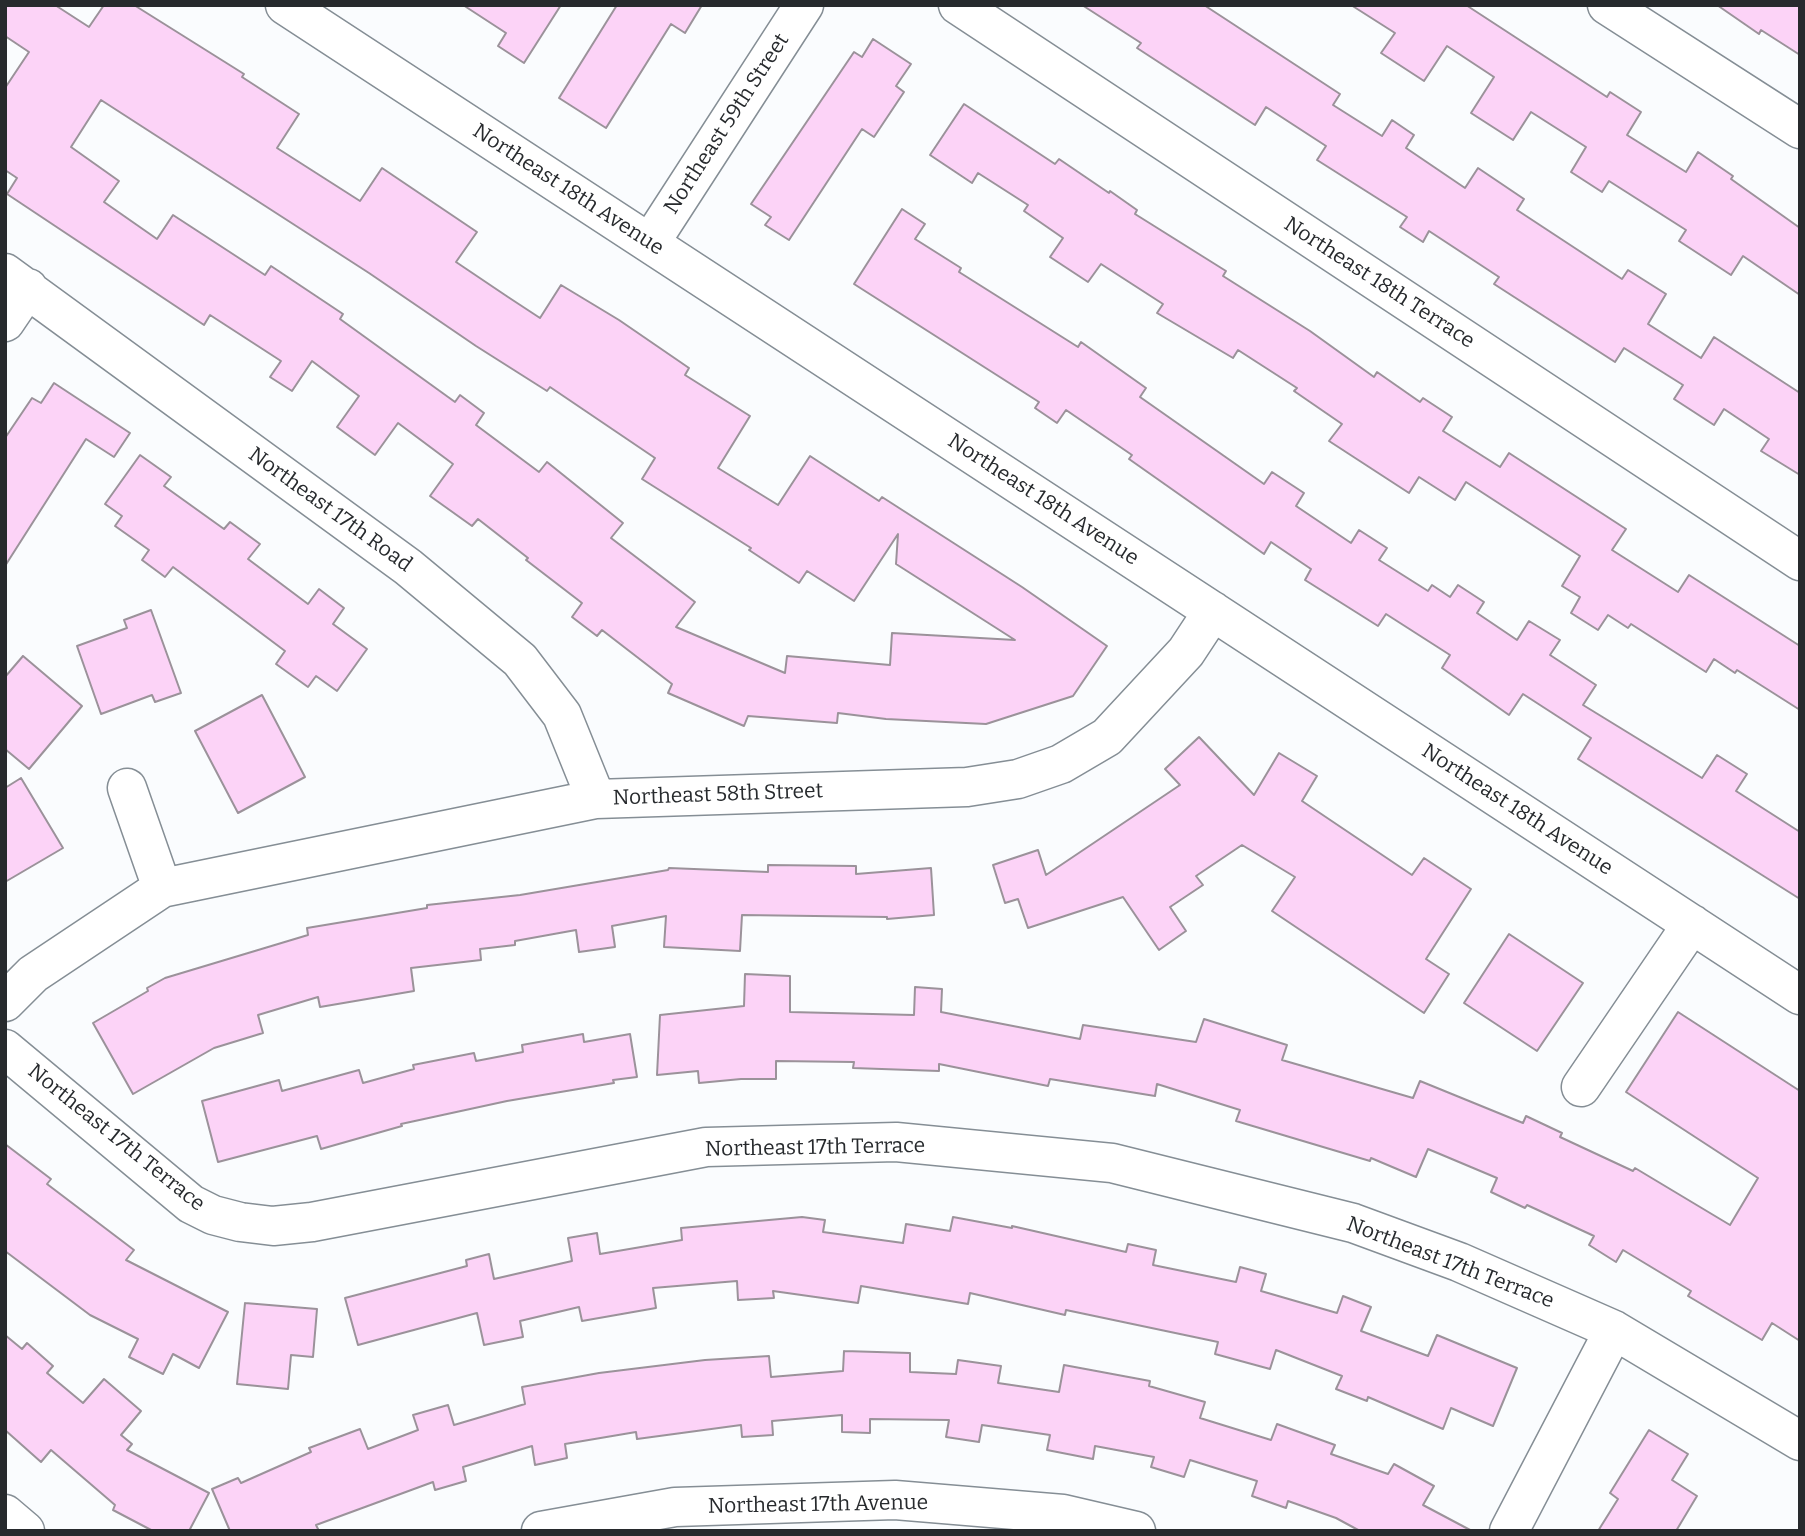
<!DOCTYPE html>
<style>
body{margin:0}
#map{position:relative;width:1805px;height:1536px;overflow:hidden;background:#fafcfe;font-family:Bitter,serif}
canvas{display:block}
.frame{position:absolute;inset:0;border:7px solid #272a2d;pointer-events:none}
</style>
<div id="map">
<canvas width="1805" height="1536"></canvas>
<div class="frame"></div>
</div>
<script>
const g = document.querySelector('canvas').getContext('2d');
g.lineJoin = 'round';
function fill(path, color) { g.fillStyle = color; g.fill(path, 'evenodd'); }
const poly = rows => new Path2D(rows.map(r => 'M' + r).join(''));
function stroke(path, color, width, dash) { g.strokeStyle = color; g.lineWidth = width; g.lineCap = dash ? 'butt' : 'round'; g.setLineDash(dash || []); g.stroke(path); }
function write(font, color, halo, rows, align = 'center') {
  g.font = font + ' Bitter,serif'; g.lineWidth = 5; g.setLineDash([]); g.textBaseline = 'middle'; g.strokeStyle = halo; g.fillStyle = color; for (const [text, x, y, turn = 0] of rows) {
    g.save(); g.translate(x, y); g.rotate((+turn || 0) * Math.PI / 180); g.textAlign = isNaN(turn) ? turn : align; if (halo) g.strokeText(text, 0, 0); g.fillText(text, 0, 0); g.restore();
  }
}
const building = poly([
 [5,5,55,5,89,27,104,5,134,5,244,74,242,77,299,114,277,148,360,201,382,168,477,232,456,262,508,297,540,318,561,285,619,320,689,368,685,375,750,416,718,468,778,505,810,456,879,501,882,497,1022,587,1107,646,1073,696,986,724,886,719,838,713,837,723,748,716,744,726,668,693,672,684,602,630,597,636,572,617,582,603,526,560,528,558,478,519,472,526,430,496,453,464,398,423,375,455,337,427,359,396,312,361,292,391,270,377,281,361,210,315,204,325,7,194,17,178,5,170,5,88,29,52,5,36,5,5],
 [101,100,369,273,476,346,547,391,550,387,655,458,642,479,751,548,749,550,799,583,807,571,854,601,898,534,896,564,1015,640,892,633,890,665,787,656,785,673,676,627,695,602,611,538,623,523,547,462,539,472,476,425,484,413,460,395,455,402,340,319,343,314,271,266,265,275,173,215,157,239,104,202,119,181,71,147,101,100],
 [463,5,561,5,524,63,498,46,506,33,463,5],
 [617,5,702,5,685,33,671,24,606,128,559,98,617,5],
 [1082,5,1204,5,1340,94,1333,105,1382,136,1392,120,1414,135,1406,148,1465,188,1478,168,1524,199,1517,210,1622,279,1628,270,1666,294,1648,324,1701,358,1714,337,1800,393,1800,475,1761,451,1769,439,1724,409,1714,425,1674,399,1683,385,1624,348,1615,362,1494,284,1499,277,1429,231,1423,242,1400,227,1407,217,1317,160,1326,146,1266,107,1255,125,1137,48,1141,43,1082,5],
 [1351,5,1466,5,1607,97,1610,92,1641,112,1627,135,1686,172,1698,152,1733,176,1731,179,1800,228,1800,295,1743,256,1731,275,1679,241,1686,230,1609,181,1602,192,1571,172,1586,147,1531,112,1513,140,1471,113,1494,77,1447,46,1424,81,1381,53,1395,33,1351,5],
 [1717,5,1800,5,1800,55,1761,30,1759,34,1717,5],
 [873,39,911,64,896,86,904,92,874,137,862,129,789,240,765,225,771,217,751,204,854,52,862,57,873,39],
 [964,104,1055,164,1059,159,1109,193,1110,191,1137,210,1135,214,1226,271,1223,276,1310,331,1374,377,1377,372,1420,402,1423,398,1452,417,1443,431,1500,467,1509,453,1626,529,1612,550,1678,592,1689,575,1800,646,1800,710,1737,670,1735,673,1714,659,1706,672,1631,624,1628,628,1608,615,1598,630,1571,613,1580,597,1562,586,1580,556,1466,482,1455,500,1419,477,1409,493,1329,441,1342,424,1294,391,1297,388,1238,350,1233,358,1157,313,1163,304,1101,264,1088,282,1050,257,1063,238,1024,211,1028,205,978,173,972,183,930,155,964,104],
 [902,209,925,224,915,239,961,268,959,272,1078,347,1081,342,1146,388,1140,397,1264,484,1272,472,1304,493,1296,506,1351,543,1359,530,1387,548,1379,560,1428,591,1432,585,1450,597,1458,585,1484,602,1477,613,1517,640,1529,621,1560,640,1550,655,1596,685,1583,705,1702,778,1717,755,1747,774,1736,791,1800,832,1800,899,1578,759,1591,738,1523,694,1509,715,1442,668,1450,655,1386,614,1378,626,1305,580,1311,569,1271,542,1264,554,1129,459,1132,455,1066,410,1057,423,1035,408,1039,402,854,284,902,209],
 [54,383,130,433,114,457,86,439,5,566,5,438,32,398,41,403,54,383],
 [140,455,171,477,164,486,224,529,230,522,260,544,248,559,308,604,319,589,344,608,333,624,367,649,337,691,316,676,308,687,276,664,285,651,173,567,165,577,142,560,149,550,115,526,122,516,105,504,140,455],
 [151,610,181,693,155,702,152,695,101,714,77,646,127,628,124,620,151,610],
 [23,656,82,706,29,769,5,749,5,677,23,656],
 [262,695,305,777,238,813,195,731,262,695],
 [1199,737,1254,795,1279,753,1317,776,1302,801,1412,875,1424,858,1471,889,1426,959,1449,974,1424,1013,1272,911,1295,877,1242,845,1196,876,1203,885,1170,907,1186,931,1159,950,1123,897,1028,928,1018,899,1005,903,993,865,1038,850,1046,875,1180,785,1165,769,1199,737],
 [21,778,63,848,5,882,5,788,21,778],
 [768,865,856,866,856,874,931,868,934,915,887,919,887,917,742,915,740,951,664,947,666,916,612,926,615,947,579,952,576,930,515,941,515,945,480,949,481,960,411,968,414,991,320,1007,318,997,258,1015,263,1033,214,1048,133,1094,93,1023,148,991,147,988,165,978,308,935,307,928,427,908,427,905,520,895,668,870,669,868,768,872,768,865],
 [1509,934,1583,983,1537,1051,1464,1003,1509,934],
 [745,974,790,976,790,1012,914,1015,915,987,942,989,941,1012,1080,1039,1083,1025,1196,1042,1204,1019,1287,1045,1282,1060,1413,1098,1420,1081,1523,1123,1526,1116,1562,1133,1560,1137,1633,1171,1635,1168,1730,1225,1758,1178,1626,1092,1678,1012,1800,1091,1800,1341,1772,1323,1762,1340,1688,1296,1691,1291,1623,1250,1616,1262,1589,1245,1594,1236,1527,1205,1525,1208,1491,1192,1497,1178,1428,1149,1416,1177,1371,1158,1370,1161,1236,1121,1240,1110,1157,1084,1155,1096,1050,1079,1048,1086,939,1064,939,1071,853,1068,854,1062,776,1061,776,1079,741,1079,699,1083,698,1071,657,1075,660,1015,744,1006,745,974],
 [583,1034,584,1042,630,1034,637,1077,613,1080,614,1083,507,1101,401,1124,402,1126,321,1149,317,1136,218,1162,202,1101,279,1080,282,1091,359,1070,363,1083,414,1069,413,1065,474,1053,476,1061,523,1052,522,1045,583,1034],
 [5,1144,51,1179,47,1184,134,1250,126,1260,228,1312,199,1368,173,1354,163,1374,129,1357,138,1339,90,1315,5,1251,5,1144],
 [802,1217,825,1220,823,1232,903,1243,906,1224,950,1231,953,1217,1012,1228,1012,1226,1126,1252,1128,1244,1156,1250,1153,1265,1236,1282,1240,1267,1266,1274,1261,1291,1337,1313,1343,1296,1371,1307,1361,1331,1428,1356,1437,1335,1517,1368,1493,1426,1451,1408,1443,1429,1368,1397,1367,1401,1336,1389,1342,1376,1276,1350,1270,1369,1215,1354,1218,1342,1066,1310,1065,1315,970,1293,968,1304,861,1286,858,1303,773,1291,774,1298,738,1300,737,1281,653,1288,656,1308,582,1321,579,1307,520,1321,523,1337,484,1345,477,1313,358,1345,345,1298,467,1266,466,1260,489,1254,494,1279,572,1261,568,1238,597,1233,600,1254,682,1240,681,1228,802,1217],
 [245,1303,317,1309,313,1357,291,1355,288,1389,237,1384,245,1303],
 [5,1335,22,1349,27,1343,53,1366,47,1373,83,1403,104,1379,141,1411,121,1435,132,1444,127,1450,209,1493,189,1531,153,1531,113,1510,115,1505,51,1450,41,1462,5,1430,5,1335],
 [844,1351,910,1353,910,1372,956,1374,958,1360,1001,1366,998,1383,1059,1392,1064,1365,1150,1381,1149,1386,1205,1402,1200,1418,1271,1440,1277,1424,1335,1445,1331,1454,1388,1474,1394,1464,1434,1486,1423,1505,1472,1531,1360,1531,1336,1518,1288,1501,1286,1508,1252,1496,1257,1481,1190,1460,1184,1477,1151,1467,1154,1457,1095,1446,1093,1459,1047,1450,1050,1435,982,1425,979,1442,946,1437,949,1420,870,1419,870,1433,842,1432,842,1415,772,1421,773,1435,742,1437,741,1425,637,1439,636,1432,565,1444,567,1458,535,1465,532,1446,463,1467,466,1481,435,1490,433,1482,316,1525,319,1531,230,1531,212,1489,238,1478,241,1483,311,1452,309,1448,360,1429,368,1449,418,1430,413,1415,448,1405,454,1425,525,1404,522,1387,599,1373,705,1360,769,1356,771,1377,843,1371,844,1351],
 [1649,1430,1688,1454,1672,1480,1697,1496,1676,1531,1598,1531,1618,1499,1610,1493,1649,1430]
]);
fill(building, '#fcd3f7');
stroke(building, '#9b929a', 2);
const minor = poly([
 [285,5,1800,995],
 [958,5,1800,561],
 [1607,5,1800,129],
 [650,243,804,5],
 [5,273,408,567,520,660,562,715,596,799],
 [5,322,28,288],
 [127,788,162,888],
 [5,1002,33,974,162,888,596,799,967,787,1018,779,1061,764,1107,737,1186,652,1213,611],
 [5,1049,191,1204,213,1215,240,1222,273,1226,312,1222,706,1147,896,1142,1112,1163,1353,1223,1459,1262,1614,1330,1800,1441],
 [1581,1087,1692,924],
 [5,1514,25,1531],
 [541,1531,675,1507,895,1500,1063,1514,1136,1531],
 [1509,1531,1614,1330]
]);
stroke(minor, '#858e95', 41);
stroke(minor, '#fff', 38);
write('21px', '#272a2d', '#fff', [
 ["Northeast 59th Street",727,124,-57],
 ["Northeast 18th Avenue",568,190,33],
 ["Northeast 18th Terrace",1379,283,33],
 ["Northeast 18th Avenue",1043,500,33],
 ["Northeast 17th Road",330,510,36],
 ["Northeast 58th Street",718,795,-2],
 ["Northeast 18th Avenue",1517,810,33],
 ["Northeast 17th Terrace",116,1138,39],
 ["Northeast 17th Terrace",815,1148,-1],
 ["Northeast 17th Terrace",1450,1263,21],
 ["Northeast 17th Avenue",818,1505,-1]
]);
</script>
